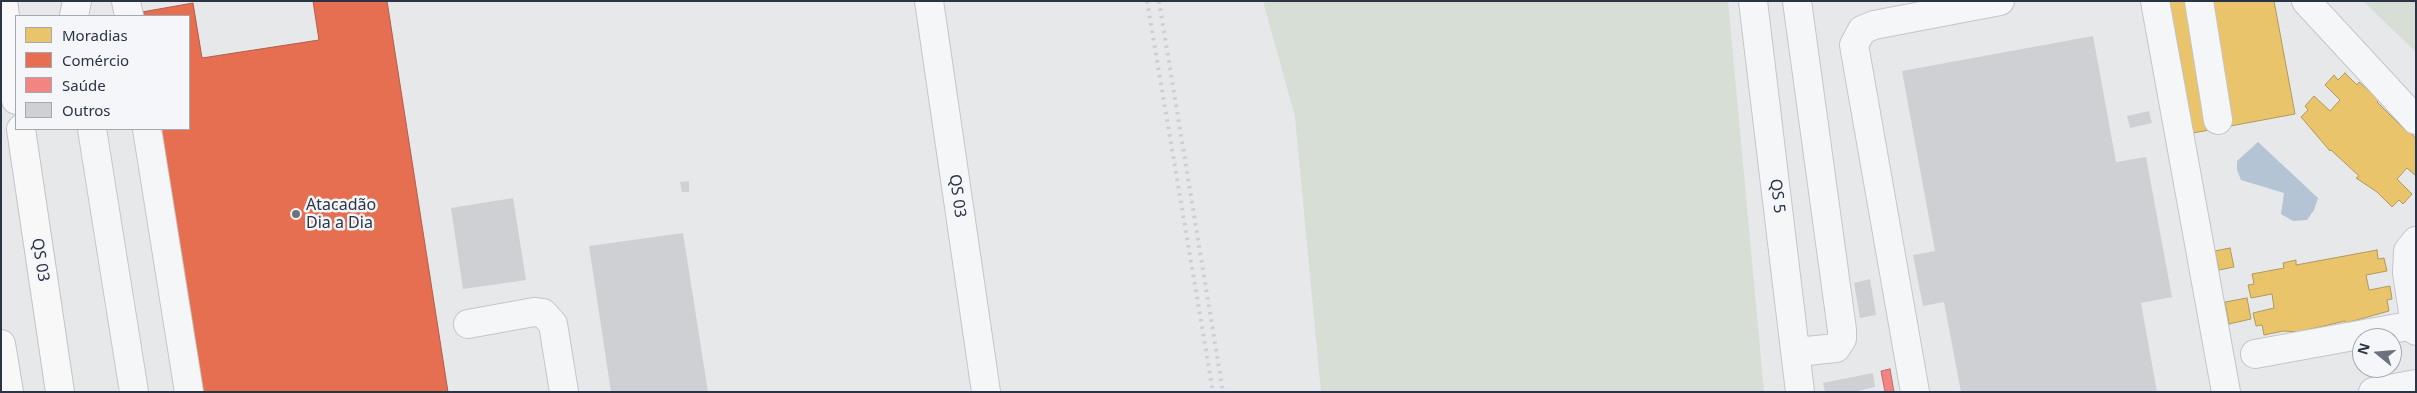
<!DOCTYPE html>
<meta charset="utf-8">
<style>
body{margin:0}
#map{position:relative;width:2417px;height:393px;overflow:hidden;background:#e6e8ea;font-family:"Noto Sans",sans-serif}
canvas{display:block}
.frame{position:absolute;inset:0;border:2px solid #2b3445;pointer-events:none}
.legend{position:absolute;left:15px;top:15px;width:175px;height:115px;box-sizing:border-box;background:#f4f6f9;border:1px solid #a4a8b1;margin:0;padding:6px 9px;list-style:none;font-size:15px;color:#2b3445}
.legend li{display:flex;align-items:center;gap:10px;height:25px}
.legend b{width:25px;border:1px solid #a4a8b1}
.north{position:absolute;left:2352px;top:328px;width:50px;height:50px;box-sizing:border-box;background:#f4f6f9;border:1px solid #a4a8b1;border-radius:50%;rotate:287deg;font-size:14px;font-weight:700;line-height:20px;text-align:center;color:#2b3445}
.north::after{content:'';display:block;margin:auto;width:18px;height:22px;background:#6c737f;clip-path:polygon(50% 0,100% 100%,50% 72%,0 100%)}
</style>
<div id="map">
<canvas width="2417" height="393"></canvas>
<div class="frame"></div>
<ul class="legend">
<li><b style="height:14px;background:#e9c46a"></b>Moradias</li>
<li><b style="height:14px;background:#e76f51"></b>Comércio</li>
<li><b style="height:14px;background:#f28482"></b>Saúde</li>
<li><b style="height:14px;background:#ced0d3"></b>Outros</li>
</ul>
<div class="north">N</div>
</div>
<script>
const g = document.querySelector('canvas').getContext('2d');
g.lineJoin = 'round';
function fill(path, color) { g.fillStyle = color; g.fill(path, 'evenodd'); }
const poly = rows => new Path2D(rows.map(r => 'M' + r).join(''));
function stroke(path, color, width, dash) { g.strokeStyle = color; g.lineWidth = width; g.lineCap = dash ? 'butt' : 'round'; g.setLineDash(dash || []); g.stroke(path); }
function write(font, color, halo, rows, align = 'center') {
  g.font = font + ' "Noto Sans",sans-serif'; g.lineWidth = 5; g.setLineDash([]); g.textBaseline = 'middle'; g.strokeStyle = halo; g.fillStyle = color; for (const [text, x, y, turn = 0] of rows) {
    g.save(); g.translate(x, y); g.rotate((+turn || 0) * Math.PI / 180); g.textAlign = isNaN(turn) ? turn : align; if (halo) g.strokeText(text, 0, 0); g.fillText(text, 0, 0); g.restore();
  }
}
fill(poly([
 [1263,1,1728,1,1764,392,1321,392,1295,117],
 [2363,1,2416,1,2416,52]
]), '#d6ded6');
fill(poly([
 [2258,142,2318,198,2314,210,2307,220,2293,221,2281,214,2284,193,2241,180,2237,170,2237,161]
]), '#b4c4d5');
const homes = poly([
 [2168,1,2274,1,2295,114,2193,133,2168,1],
 [2345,73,2357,85,2359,82,2379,100,2377,102,2405,130,2407,128,2416,139,2416,176,2407,168,2397,179,2412,194,2403,204,2399,200,2392,207,2377,192,2356,178,2359,176,2331,150,2330,151,2301,117,2308,110,2305,106,2314,96,2330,111,2340,100,2325,85,2334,75,2338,80,2345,73],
 [2230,248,2234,267,2219,270,2215,251,2230,248],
 [2377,250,2378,259,2384,258,2387,271,2366,275,2369,290,2390,286,2392,299,2387,300,2389,311,2346,323,2345,321,2298,332,2283,331,2264,335,2262,325,2256,326,2253,313,2274,308,2272,294,2251,298,2248,285,2254,284,2252,274,2284,268,2283,263,2296,260,2296,265,2377,250],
 [2247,298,2251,319,2229,324,2225,302,2247,298]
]);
fill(homes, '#e9c46a');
stroke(homes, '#b0995f', 1);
const shops = poly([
 [313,1,387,1,448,392,200,392,159,129,189,129,189,16,143,16,142,12,193,3,202,58,319,40,313,1]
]);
fill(shops, '#e76f51');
stroke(shops, '#af5d4d', 1);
const health = poly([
 [1890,369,1894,392,1885,392,1881,371,1890,369]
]);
fill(health, '#f28482');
stroke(health, '#b66c70', 1);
fill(poly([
 [2093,36,2116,162,2146,157,2172,297,2141,303,2157,392,1961,392,1944,302,1923,306,1913,255,1935,251,1902,71],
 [2149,111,2152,123,2130,128,2127,116],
 [689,181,689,192,682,192,680,182],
 [513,198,526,280,463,289,451,208],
 [683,233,708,392,611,392,589,246],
 [1870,279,1876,315,1860,318,1854,283],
 [1873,373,1875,387,1853,392,1825,392,1823,383]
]), '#ced0d3');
const minor = poly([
 [126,1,129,16],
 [929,1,986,392],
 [1753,1,1800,392],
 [2155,1,2226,392],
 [2199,1,2218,120],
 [2306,1,2416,120],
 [74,16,77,1],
 [92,129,134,392],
 [147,129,189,392],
 [2416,241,2408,251,2407,273,2416,331],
 [468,324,534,312,543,313,553,324,564,392],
 [1797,352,1836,348,1842,339,1842,330,1797,1],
 [2255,354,2414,325],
 [1915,392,1854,45,1862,30,1874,25,2000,1],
 [2373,392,2416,384]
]);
const major = poly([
 [3,1,16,100],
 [21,129,60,392],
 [1,344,9,392]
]);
stroke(minor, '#c4c6c8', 30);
stroke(major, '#c2c5c8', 30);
stroke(minor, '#f5f6f7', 28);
stroke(major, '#f8f8f8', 28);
stroke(poly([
 [1147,1,1213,392],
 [1159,1,1223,392]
]), '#cecfd2', 4, [2.5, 5]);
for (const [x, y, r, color] of [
 [296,214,5,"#6c737f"]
]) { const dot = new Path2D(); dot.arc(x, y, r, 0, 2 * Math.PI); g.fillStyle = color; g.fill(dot); stroke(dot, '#f4f6f9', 2); }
write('16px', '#2b3445', '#f4f6f9', [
 ["QS 03",957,196,82],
 ["QS 5",1777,196,83],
 ["QS 03",40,260,81]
]);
write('16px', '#2b3445', '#f4f6f9', [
 ["Atacadão",306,205],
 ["Dia a Dia",306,223]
], 'left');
</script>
